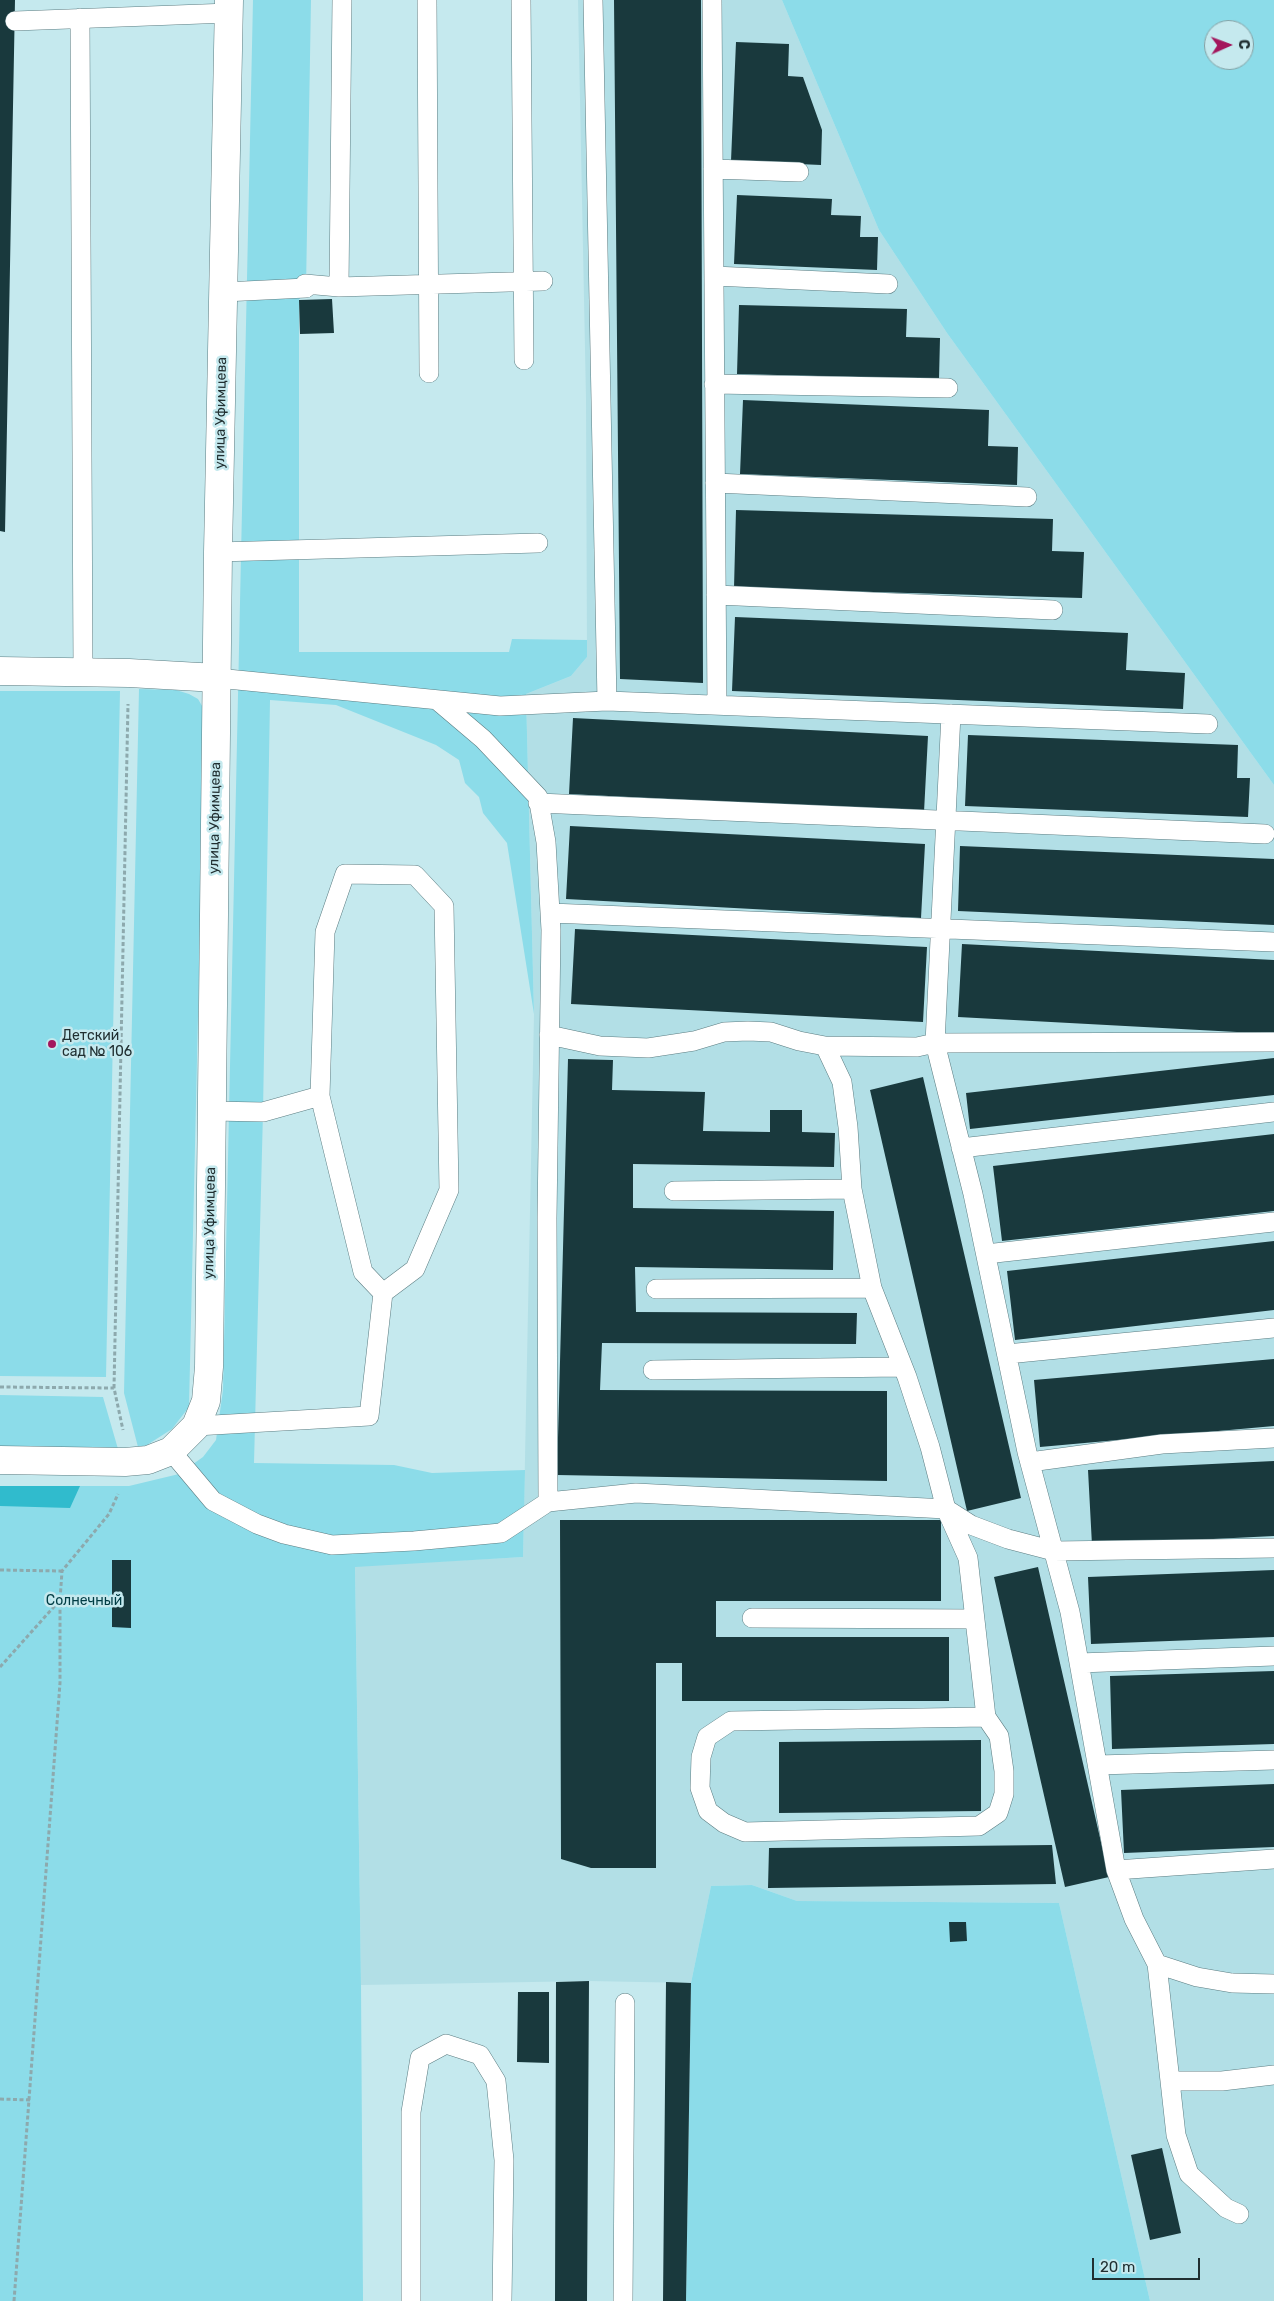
<!DOCTYPE html>
<meta charset="utf-8">
<style>
body{margin:0}
#map{position:relative;width:1274px;height:2301px;overflow:hidden;background:#c5e9ee;font-family:Rubik,sans-serif}
canvas{display:block}
.north{position:absolute;left:1204px;top:20px;width:50px;height:50px;box-sizing:border-box;background:#c5e9ee;border:1px solid #839fa2;border-radius:50%;rotate:88deg;font-size:14px;font-weight:700;line-height:20px;text-align:center;color:#212f31}
.north::after{content:'';display:block;margin:auto;width:18px;height:22px;background:#a3165c;clip-path:polygon(50% 0,100% 100%,50% 72%,0 100%)}
.scale{position:absolute;left:1092px;top:2258px;width:108px;height:22px;box-sizing:border-box;border:2px solid #212f31;border-top:0;padding-left:6px;font-size:15px;line-height:18px;white-space:nowrap;color:#212f31;-webkit-text-stroke:4px #c5e9ee;paint-order:stroke}
</style>
<div id="map">
<canvas width="1274" height="2301"></canvas>
<div class="north">С</div>
<div class="scale">20 m</div>
</div>
<script>
const g = document.querySelector('canvas').getContext('2d');
g.lineJoin = 'round';
function fill(path, color) { g.fillStyle = color; g.fill(path, 'evenodd'); }
const poly = rows => new Path2D(rows.map(r => 'M' + r).join(''));
function stroke(path, color, width, dash) { g.strokeStyle = color; g.lineWidth = width; g.lineCap = dash ? 'butt' : 'round'; g.setLineDash(dash || []); g.stroke(path); }
function write(font, color, halo, rows, align = 'center') {
  g.font = font + ' Rubik,sans-serif'; g.lineWidth = 5; g.setLineDash([]); g.textBaseline = 'middle'; g.strokeStyle = halo; g.fillStyle = color; for (const [text, x, y, turn = 0] of rows) {
    g.save(); g.translate(x, y); g.rotate((+turn || 0) * Math.PI / 180); g.textAlign = isNaN(turn) ? turn : align; if (halo) g.strokeText(text, 0, 0); g.fillText(text, 0, 0); g.restore();
  }
}
fill(poly([
 [578,0,782,0,879,230,947,333,1274,785,1274,2301,1150,2301,1059,1903,797,1901,752,1885,711,1886,691,1983,589,1981,361,1985,355,1566,523,1557,534,1014,526,694,571,676,587,657,586,398]
]), '#b2dfe6');
fill(poly([
 [253,0,311,0,306,288,299,300,299,652,509,652,512,639,587,640,587,657,571,676,526,694,534,1014,507,843,483,813,479,797,465,783,459,760,436,745,336,705,270,700,263,1112,254,1463,394,1465,432,1473,525,1470,523,1557,355,1567,361,1985,363,2301,0,2301,0,1486,129,1486,179,1474,203,1457,216,1440,223,1390],
 [782,0,1274,0,1274,785,947,333,879,230],
 [1214,30,1244,30,1244,60,1214,60],
 [139,689,176,690,189,694,198,699,205,711,189,1407,172,1429,147,1445,138,1447,124,1393],
 [0,691,120,691,106,1377,0,1376],
 [0,1395,103,1397,118,1449,0,1447],
 [752,1885,797,1901,1059,1903,1150,2301,686,2301,691,1983,711,1886]
]), '#8cdce9');
fill(poly([
 [0,1486,80,1486,70,1508,0,1506]
]), '#30bbcd');
fill(poly([
 [0,0,15,0,5,532,0,531],
 [614,0,701,0,703,683,620,679],
 [736,42,789,44,788,76,803,77,822,130,821,165,731,161],
 [737,195,832,199,831,215,861,216,860,237,878,237,877,270,734,264],
 [332,299,334,333,300,334,299,300],
 [739,305,907,309,906,337,940,338,939,379,737,374],
 [743,400,989,410,988,446,1018,447,1017,485,740,474],
 [736,510,1053,519,1052,551,1084,552,1082,598,734,588],
 [735,617,1128,633,1126,670,1185,673,1183,709,732,691],
 [573,718,928,736,924,812,569,794],
 [968,735,1238,745,1237,778,1250,778,1248,817,965,806],
 [570,826,925,844,921,918,566,899],
 [960,846,1274,859,1274,925,958,911],
 [575,929,927,947,923,1022,571,1004],
 [962,944,1274,960,1274,1034,958,1017],
 [1274,1058,1274,1095,970,1129,966,1093],
 [568,1059,613,1060,612,1090,705,1092,703,1131,770,1132,770,1110,802,1110,802,1132,835,1133,834,1167,633,1164,633,1208,834,1211,833,1270,635,1267,636,1312,857,1313,856,1344,602,1343,600,1390,887,1391,887,1481,557,1475],
 [923,1077,1021,1498,967,1511,870,1090],
 [1274,1134,1274,1211,1002,1241,993,1166],
 [1274,1241,1274,1310,1015,1340,1007,1271],
 [1274,1359,1274,1426,1040,1447,1034,1380],
 [1274,1461,1274,1536,1092,1545,1088,1470],
 [560,1520,941,1520,941,1601,716,1601,716,1637,949,1637,949,1701,682,1701,682,1663,656,1663,656,1868,591,1868,561,1859],
 [112,1560,131,1560,131,1628,112,1627],
 [1038,1567,1109,1877,1065,1887,994,1577],
 [1274,1570,1274,1637,1091,1644,1088,1577],
 [1274,1671,1274,1744,1112,1749,1110,1676],
 [981,1740,981,1811,779,1813,779,1742],
 [1274,1784,1274,1847,1124,1853,1121,1790],
 [1052,1845,1056,1884,768,1888,769,1848],
 [949,1922,966,1922,967,1941,950,1942],
 [589,1981,587,2301,555,2301,556,1982],
 [666,1982,691,1983,686,2301,663,2301],
 [518,1992,549,1992,549,2063,517,2062],
 [1162,2148,1181,2233,1150,2240,1131,2155]
]), '#19393d');
const service = poly([
 [427,0,429,373],
 [521,0,524,360],
 [593,0,607,701],
 [712,0,717,705],
 [80,18,83,672],
 [15,21,229,13],
 [713,169,799,172],
 [714,276,888,284],
 [339,287,342,0],
 [224,292,306,288,305,284,339,287,543,281],
 [714,384,948,388],
 [715,483,1027,497],
 [218,552,538,543],
 [716,595,1053,610],
 [217,678,500,706,607,701,1208,724],
 [437,700,483,739,538,797,546,842,551,930,547,1218,548,1502],
 [951,714,935,1043,973,1194,1027,1452,1070,1612,1116,1870,1134,1919,1157,1964,1176,2135,1189,2174,1226,2208,1239,2214],
 [538,803,1265,834],
 [550,913,1274,942],
 [549,1035,600,1046,648,1048,694,1041,724,1032,748,1031,771,1032,799,1041,825,1046,917,1047,935,1043,1273,1042],
 [825,1046,842,1082,848,1127,852,1189,872,1288,907,1377,930,1447,946,1509,968,1558,986,1717,999,1736,1004,1771,1004,1794,998,1813,979,1826,745,1832,724,1823,708,1811,700,1788,701,1757,707,1737,731,1721,986,1717],
 [320,1096,363,1272,383,1293],
 [961,1148,1274,1112],
 [674,1191,852,1189],
 [986,1254,1274,1222],
 [656,1289,872,1288],
 [1007,1354,1274,1328],
 [653,1370,902,1367],
 [196,1426,369,1416,383,1293,415,1269,449,1190,444,906,415,875,345,874,325,932,320,1096,263,1112,212,1111],
 [171,1451,213,1501,257,1524,284,1534,332,1545,414,1541,501,1533,548,1502,636,1493,946,1509,971,1525,1008,1539,1054,1551,1274,1548],
 [1030,1462,1162,1444,1274,1438],
 [752,1618,975,1619],
 [1079,1663,1274,1656],
 [1098,1765,1274,1760],
 [1116,1870,1274,1859],
 [1157,1964,1197,1977,1232,1983,1274,1984],
 [1171,2081,1222,2081,1274,2075],
 [411,2301,411,2112,420,2058,446,2044,480,2055,496,2081,504,2160,502,2301],
 [623,2301,625,2003]
]);
const minor = poly([
 [0,671,129,673,217,678],
 [0,1460,125,1462,148,1460,171,1451,196,1426,206,1401,209,1367,218,552,229,0]
]);
stroke(service, '#5c7d82', 20);
stroke(minor, '#5c7d82', 29);
stroke(poly([
 [0,1387,114,1388,123,1430],
 [114,1388,128,704],
 [0,1570,62,1571],
 [0,1667,60,1600,62,1571,109,1514,118,1494],
 [0,2099,30,2100],
 [14,2301,60,1683,60,1600]
]), '#8da9ad', 3, [4, 2.5]);
stroke(service, '#fff', 19);
stroke(minor, '#fff', 28);
for (const [x, y, r, color] of [
 [52,1044,5,"#a3165c"]
]) { const dot = new Path2D(); dot.arc(x, y, r, 0, 2 * Math.PI); g.fillStyle = color; g.fill(dot); stroke(dot, '#c5e9ee', 2); }
write('14px', '#212f31', '#c5e9ee', [
 ["улица Уфимцева",221,413,-89],
 ["улица Уфимцева",215,818,-89],
 ["улица Уфимцева",210,1223,-89]
]);
write('14px', '#212f31', '#c5e9ee', [
 ["Детский",62,1036],
 ["сад № 106",62,1052]
], 'left');
write('14px', '#003d45', '#c5e9ee', [
 ["Солнечный",84,1601]
]);
</script>
